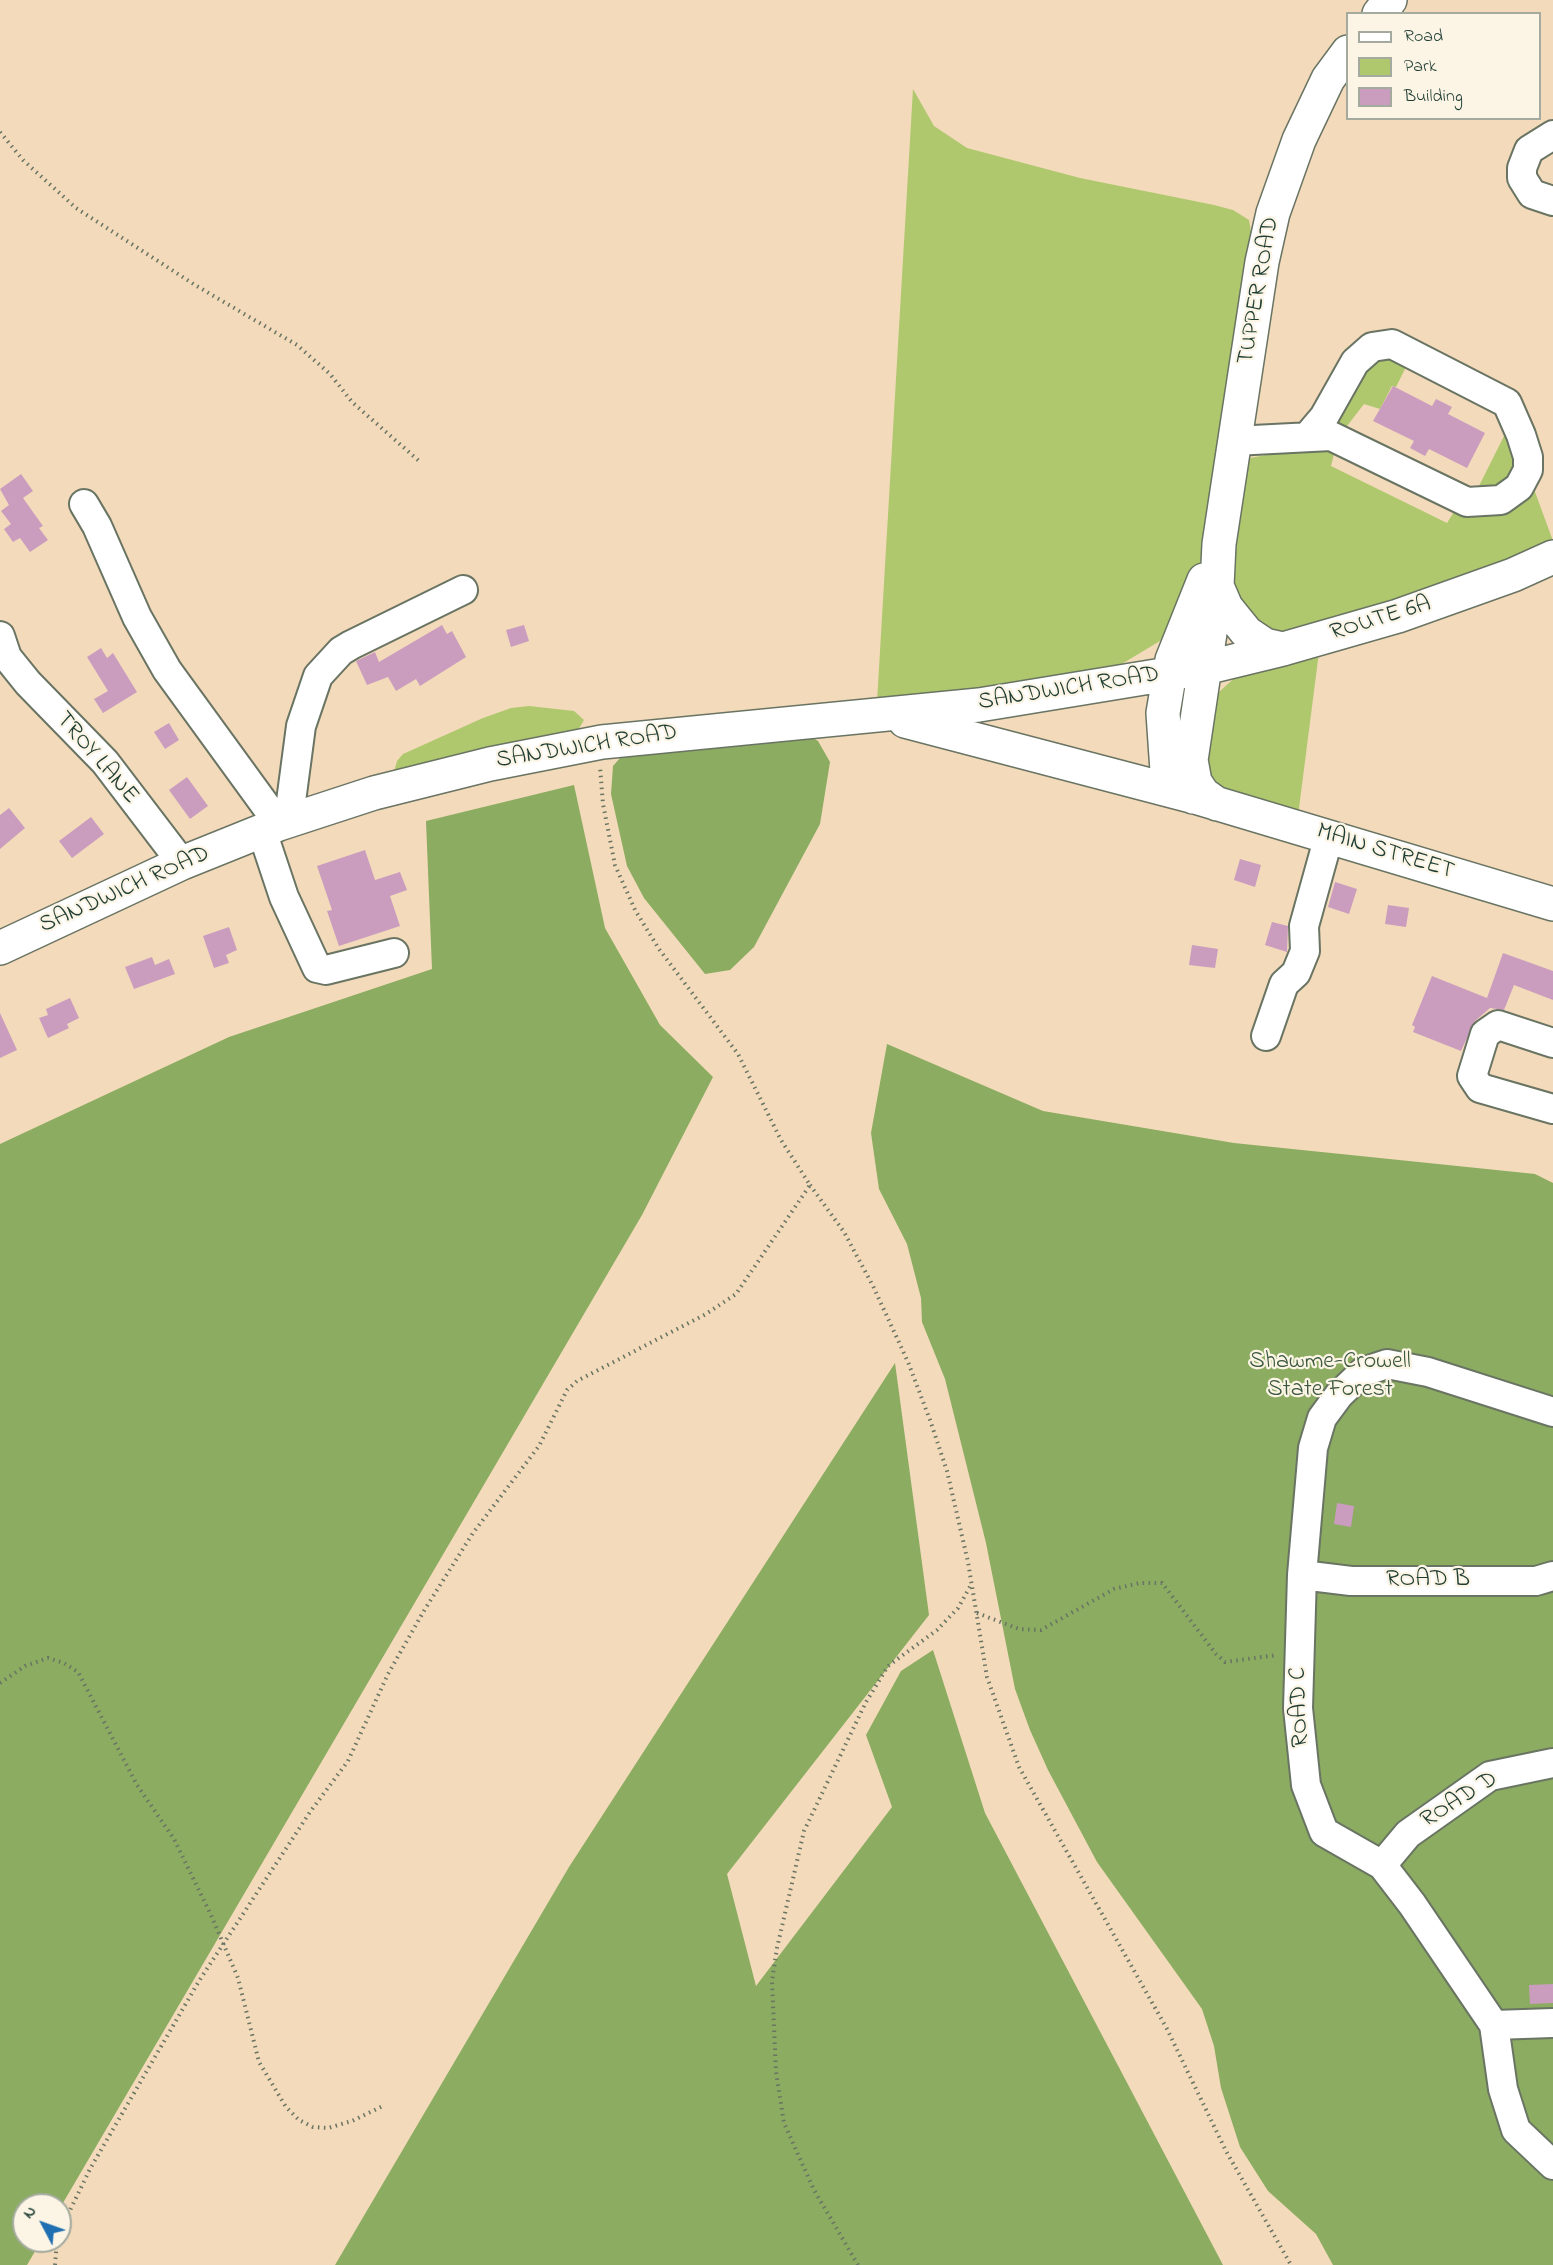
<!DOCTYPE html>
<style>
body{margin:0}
#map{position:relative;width:1553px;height:2265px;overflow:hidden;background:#f3daba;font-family:"Indie Flower",sans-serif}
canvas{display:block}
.legend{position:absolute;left:1346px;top:12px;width:195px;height:108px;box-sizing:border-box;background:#fcf5e5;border:2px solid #a4ab9e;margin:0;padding:8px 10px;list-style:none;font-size:18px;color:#1f3d34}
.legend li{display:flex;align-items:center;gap:12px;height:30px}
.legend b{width:30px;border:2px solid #a4ab9e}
.north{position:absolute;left:12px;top:2193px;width:60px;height:60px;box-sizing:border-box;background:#fcf5e5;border:2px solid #a4ab9e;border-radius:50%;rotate:311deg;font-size:16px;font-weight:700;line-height:24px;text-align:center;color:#1f3d34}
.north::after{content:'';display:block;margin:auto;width:21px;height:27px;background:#1f6fb2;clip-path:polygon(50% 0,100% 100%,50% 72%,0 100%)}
</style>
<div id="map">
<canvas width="1553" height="2265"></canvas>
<ul class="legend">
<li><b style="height:8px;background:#fff"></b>Road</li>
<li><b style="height:16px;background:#afc86e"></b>Park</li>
<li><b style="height:16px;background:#ca9dbf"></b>Building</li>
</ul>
<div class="north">N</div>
</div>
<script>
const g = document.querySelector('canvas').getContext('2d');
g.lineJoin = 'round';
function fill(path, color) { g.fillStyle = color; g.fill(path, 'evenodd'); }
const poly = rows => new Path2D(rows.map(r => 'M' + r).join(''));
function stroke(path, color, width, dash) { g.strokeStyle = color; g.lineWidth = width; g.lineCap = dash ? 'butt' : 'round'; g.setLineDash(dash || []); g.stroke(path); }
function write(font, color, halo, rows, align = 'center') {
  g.font = font + ' "Indie Flower",sans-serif'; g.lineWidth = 4.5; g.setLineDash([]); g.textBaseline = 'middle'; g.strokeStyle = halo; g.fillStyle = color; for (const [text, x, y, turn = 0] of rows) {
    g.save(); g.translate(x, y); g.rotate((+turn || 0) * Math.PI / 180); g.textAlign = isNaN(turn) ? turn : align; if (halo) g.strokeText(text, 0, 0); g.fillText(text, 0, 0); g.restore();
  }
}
fill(poly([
 [913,89,934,126,967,148,1080,178,1214,205,1233,210,1249,220,1251,232,1208,541,1198,571,1182,609,1160,641,1110,671,877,702],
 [1381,355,1407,365,1396,387,1392,386,1380,409,1364,404,1347,426,1335,423,1351,385],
 [1506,432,1524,459,1511,487,1477,490],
 [1307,448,1330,450,1334,454,1331,466,1447,523,1457,507,1531,481,1553,541,1481,573,1295,632,1269,630,1258,625,1231,591,1244,459],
 [1319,652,1298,816,1216,791,1202,756,1212,707,1219,692,1239,674],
 [529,706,574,711,584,720,577,732,394,772,397,761,403,754,483,718,511,708]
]), '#afc86e');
fill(poly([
 [808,735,818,741,830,762,820,824,754,947,730,970,705,974,644,898,627,866,611,794,613,766,620,758,632,753],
 [574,785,605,928,660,1025,713,1077,642,1215,60,2208,60,2205,24,2205,24,2241,41,2241,27,2265,0,2265,0,1144,229,1037,432,969,426,821],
 [887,1044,1043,1111,1234,1143,1535,1174,1553,1183,1553,2265,1333,2265,1316,2234,1268,2191,1240,2147,1221,2088,1214,2046,1202,2009,1097,1862,1048,1770,1030,1730,1015,1689,986,1543,945,1379,922,1322,921,1298,907,1244,879,1189,871,1133],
 [895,1363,929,1615,727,1874,756,1986,892,1807,866,1735,901,1671,933,1650,985,1813,1223,2265,335,2265,569,1867]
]), '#8bac61');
fill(poly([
 [1393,386,1432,406,1436,399,1452,407,1448,414,1485,433,1467,468,1429,449,1425,456,1410,448,1414,441,1373,421],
 [21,474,33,491,23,498,43,526,39,528,48,540,30,552,20,538,13,542,4,529,11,524,1,511,9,505,0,489],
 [442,625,447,634,452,631,466,657,420,686,416,679,396,691,388,677,367,685,356,661,375,652,379,662],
 [524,625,529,641,511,647,506,630],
 [101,648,107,658,113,653,137,692,103,713,94,699,108,691,87,657],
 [169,723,179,740,165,749,154,732],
 [187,777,208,806,190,819,169,790],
 [9,808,25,828,0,849,0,815],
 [91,817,104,834,72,858,59,841],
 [365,850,375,880,400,872,407,890,390,896,400,926,339,946,327,911,332,910,317,866],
 [1240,859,1261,865,1255,887,1234,880],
 [1335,882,1357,889,1349,914,1328,907],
 [1388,905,1409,908,1406,927,1385,924],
 [1272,922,1288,926,1287,952,1265,945],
 [229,927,237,950,226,955,229,963,214,968,203,936],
 [1192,945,1218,949,1215,968,1189,965],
 [1503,953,1553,971,1553,1000,1514,985,1504,1010,1490,1008,1475,1021,1461,1051,1413,1032,1415,1027,1412,1025,1432,976,1487,998],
 [152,957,155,965,169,959,175,974,134,989,125,967],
 [70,998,79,1018,67,1024,69,1028,48,1038,39,1018,48,1015,46,1009],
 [0,1013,17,1050,0,1058],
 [1337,1503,1354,1506,1351,1527,1334,1524],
 [1553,1984,1553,2003,1530,2004,1529,1985]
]), '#ca9dbf');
const minor = poly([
 [1553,135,1529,150,1522,168,1522,178,1532,194,1553,201],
 [1234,441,1331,436,1467,502,1501,500,1519,487,1528,470,1528,457,1521,435,1507,403,1392,344,1372,347,1355,362,1324,417,1307,437],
 [84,504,97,526,137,617,167,670,279,824],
 [0,636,7,657,28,683,105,762,182,863],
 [290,809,301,726,318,676,341,651,351,645,463,590],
 [262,831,284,897,317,968,326,970,394,953],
 [1266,1036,1284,984,1296,973,1305,951,1304,926,1329,836],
 [1553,1043,1498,1025,1485,1034,1472,1076,1480,1088,1553,1109],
 [1553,1412,1428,1372,1387,1364,1363,1372,1339,1395,1322,1418,1313,1448,1302,1575,1298,1708,1306,1785,1324,1832,1382,1865,1412,1904,1494,2025,1503,2089,1516,2130,1553,2165],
 [1302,1575,1351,1581,1536,1581,1553,1576],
 [1382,1865,1408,1834,1490,1776,1553,1763],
 [1494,2025,1553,2023]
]);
const major = poly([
 [1379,14,1390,0],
 [1217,586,1226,607,1247,633,1265,645,1283,649],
 [905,721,1195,797,1553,904],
 [1193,797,1177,786,1167,771,1163,713,1172,660,1204,580],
 [1217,804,1203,794,1195,782,1191,760,1217,586,1219,544,1262,262,1273,213,1299,140,1328,79,1348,52],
 [0,948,182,863,279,824,374,793,490,764,602,742,979,705,1205,668,1283,649,1398,616,1513,575,1553,557]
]);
stroke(minor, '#697463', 32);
stroke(major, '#697463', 36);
stroke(poly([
 [0,132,23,160,76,208,195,285,297,345,330,374,352,402,419,461],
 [810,1185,844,1232,873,1286,908,1362,930,1420,947,1471,968,1562,987,1677,1019,1767,1167,2029,1226,2151,1291,2265],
 [977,1613,1019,1629,1041,1630,1114,1589,1140,1583,1162,1583,1216,1654,1225,1662,1277,1655],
 [0,1683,25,1666,48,1658,64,1663,78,1672,137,1785,174,1839,211,1915,238,1978,259,2062,286,2107,299,2120,313,2127,328,2128,352,2121,383,2106],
 [60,2231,90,2169,199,1981,310,1812,348,1761,388,1674,425,1609,473,1533,539,1446,567,1390,577,1381,706,1314,736,1294,810,1185,781,1140,738,1054,659,949,635,910,615,865,603,804,600,767],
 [55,2265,57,2241],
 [858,2265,814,2190,784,2123,776,2072,772,1981,777,1948,804,1831,866,1702,888,1666,937,1630,958,1608,972,1583]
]), '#697463', 4, [1.5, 4.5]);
stroke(minor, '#fff', 28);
stroke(major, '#fff', 33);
write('24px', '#1f3d34', '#fcf5e5', [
 ["TUPPER ROAD",1260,291,-80],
 ["ROUTE 6A",1381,620,-17],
 ["SANDWICH ROAD",1069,690,-9],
 ["SANDWICH ROAD",587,748,-9],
 ["TROY LANE",96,759,49],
 ["MAIN STREET",1385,853,17],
 ["SANDWICH ROAD",125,891,-24],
 ["ROAD B",1428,1581],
 ["ROAD C",1301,1707,-92],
 ["ROAD D",1460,1801,-32]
]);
write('24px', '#3c5940', '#fcf5e5', [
 ["Shawme-Crowell",1330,1363],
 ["State Forest",1330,1391]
]);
</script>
